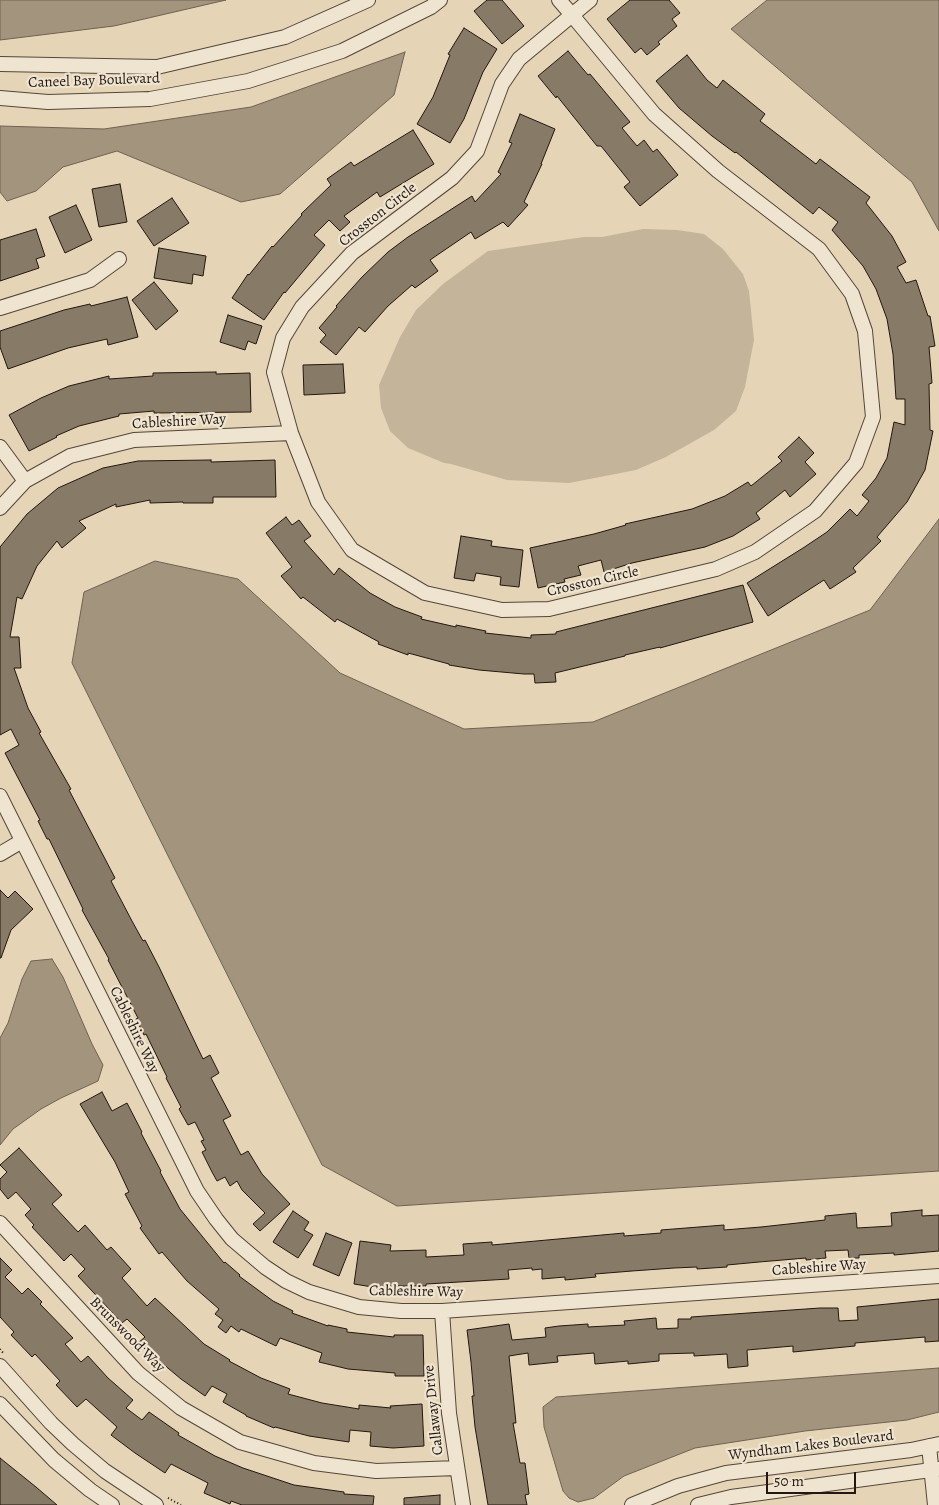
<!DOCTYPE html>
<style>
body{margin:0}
#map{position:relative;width:939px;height:1505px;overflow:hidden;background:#e5d5b6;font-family:Alegreya,serif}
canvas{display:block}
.scale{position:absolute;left:766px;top:1472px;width:90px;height:22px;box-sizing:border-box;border:2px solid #221711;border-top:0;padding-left:6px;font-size:15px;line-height:18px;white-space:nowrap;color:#221711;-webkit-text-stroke:4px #eee4d0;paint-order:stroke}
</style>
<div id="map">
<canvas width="939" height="1505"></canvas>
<div class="scale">50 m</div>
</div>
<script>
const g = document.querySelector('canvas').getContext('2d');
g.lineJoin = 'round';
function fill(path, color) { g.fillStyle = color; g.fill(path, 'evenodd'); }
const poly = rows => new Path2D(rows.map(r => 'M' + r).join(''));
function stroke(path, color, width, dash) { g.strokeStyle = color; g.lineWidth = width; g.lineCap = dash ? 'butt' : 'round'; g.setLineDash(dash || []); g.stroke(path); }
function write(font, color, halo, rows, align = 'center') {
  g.font = font + ' Alegreya,serif'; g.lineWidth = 4.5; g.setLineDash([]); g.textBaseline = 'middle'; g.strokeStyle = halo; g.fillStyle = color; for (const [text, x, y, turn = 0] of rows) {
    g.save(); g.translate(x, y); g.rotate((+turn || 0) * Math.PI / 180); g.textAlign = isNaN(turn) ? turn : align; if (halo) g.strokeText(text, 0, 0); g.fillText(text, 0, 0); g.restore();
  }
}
fill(poly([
 [643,229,677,230,704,234,723,249,743,274,749,291,754,340,745,387,736,411,714,430,666,457,636,470,569,483,507,480,451,464,444,463,408,448,390,431,381,408,379,385,400,337,416,310,443,284,488,251,584,237,602,237]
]), '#c4b59a');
const water = poly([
 [0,0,226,0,114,26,0,40,0,0],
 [767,0,939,0,939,231,912,182,731,29,767,0],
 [405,52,394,95,280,194,241,202,117,151,63,167,36,191,7,201,0,192,0,126,104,129,251,107,405,52],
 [939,519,939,1171,397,1206,322,1165,72,663,84,592,155,561,238,579,340,673,464,729,593,722,870,610,939,519],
 [52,959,63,977,92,1044,103,1065,98,1081,61,1098,41,1109,13,1129,0,1145,0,1038,8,1023,22,979,31,961,52,959],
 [939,1368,939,1412,907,1420,805,1431,695,1448,624,1476,594,1498,578,1502,569,1498,563,1491,544,1427,543,1407,556,1397,939,1368]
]);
fill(water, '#a3947e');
stroke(water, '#6f6252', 1);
const building = poly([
 [487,0,502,0,524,26,502,44,474,11,487,0],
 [630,0,669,0,680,13,672,19,677,26,658,42,660,44,647,55,641,48,635,53,607,19,630,0],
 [464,28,497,49,483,72,464,119,450,143,417,124,433,97,450,55,448,54,464,28],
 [568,51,588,75,590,74,630,122,622,128,637,146,644,140,653,152,657,149,678,175,640,206,624,187,630,182,601,146,597,146,557,96,556,98,538,76,568,51],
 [687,55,707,80,717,88,723,80,765,114,760,121,816,164,820,159,870,197,866,203,892,236,906,262,897,267,906,283,916,280,928,316,930,316,935,346,929,347,932,383,929,384,930,430,933,431,925,470,907,502,877,537,881,541,853,568,856,572,830,589,824,580,768,616,747,583,803,548,827,532,850,509,857,516,869,501,862,495,876,478,887,458,894,422,905,425,905,399,896,399,893,354,887,319,876,289,863,266,832,230,838,222,819,207,813,214,736,152,735,153,712,136,679,108,656,81,687,55],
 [520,114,555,129,541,164,542,164,524,202,528,205,508,227,503,222,475,239,471,232,430,260,438,271,415,288,412,285,388,306,365,332,359,327,336,355,320,342,326,335,319,328,337,307,336,306,362,277,388,252,408,237,472,196,475,202,501,174,498,172,512,143,509,142,520,114],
 [413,130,434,164,380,197,377,192,344,216,350,222,340,231,329,220,314,235,325,245,285,293,284,292,264,320,232,298,248,274,249,275,272,246,273,247,302,215,301,214,331,185,327,179,351,162,354,166,413,130],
 [120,184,127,222,99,227,92,189,120,184],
 [172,198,189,223,154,246,137,221,172,198],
 [76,205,92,240,65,253,49,217,76,205],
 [36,229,45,256,36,259,39,268,0,281,0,240,36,229],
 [159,248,206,256,203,276,193,274,192,284,154,278,159,248],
 [154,282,178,311,156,330,132,300,154,282],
 [127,297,138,337,108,345,107,339,68,348,8,369,0,347,0,331,64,310,90,304,91,306,127,297],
 [228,315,262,326,256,344,248,341,245,350,220,342,228,315],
 [343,364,345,393,304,395,303,365,343,364],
 [216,372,216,374,250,373,251,412,154,413,154,411,119,414,119,416,79,426,56,436,57,437,29,451,9,415,41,398,69,386,109,376,109,379,153,376,153,373,216,372],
 [799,437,814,453,805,462,816,474,790,497,785,490,756,513,760,519,733,536,705,547,632,563,604,572,601,560,578,566,581,575,564,579,565,582,538,588,530,548,594,534,626,525,625,524,692,509,725,496,748,482,751,486,782,461,778,457,799,437],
 [211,460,211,462,275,460,276,497,213,497,213,503,183,503,183,502,150,503,150,500,116,507,116,504,79,521,86,528,62,548,57,541,37,566,22,599,17,597,10,637,19,637,21,668,14,668,28,708,41,732,39,733,71,789,69,790,115,878,111,881,132,921,143,941,145,940,159,967,203,1059,210,1055,219,1073,211,1078,231,1116,223,1120,241,1155,248,1151,262,1174,290,1204,260,1231,253,1224,265,1213,242,1190,237,1181,230,1186,225,1177,217,1181,212,1172,202,1152,206,1150,201,1141,204,1140,195,1122,188,1125,179,1109,181,1107,166,1078,167,1077,146,1034,144,1035,136,1019,138,1018,108,960,109,959,82,910,83,909,49,839,47,839,38,821,40,820,5,753,19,745,11,729,0,735,0,547,27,514,58,488,103,468,138,461,211,460],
 [286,517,292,525,299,520,311,536,304,541,334,575,339,568,370,593,395,607,422,617,421,619,456,627,456,625,486,631,485,633,531,638,531,635,556,634,556,632,743,585,753,622,660,648,660,647,625,655,625,656,555,673,556,682,535,683,534,674,524,674,479,670,449,665,449,664,408,653,408,655,378,644,379,642,337,619,335,622,303,597,301,599,281,576,292,567,266,533,286,517],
 [461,536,492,541,491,546,523,550,519,587,500,585,501,577,476,573,474,581,454,578,461,536],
 [0,890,8,898,15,891,33,909,11,930,1,958,0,958,0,890],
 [102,1092,112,1111,127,1103,142,1132,141,1133,161,1171,160,1172,180,1209,224,1263,225,1262,240,1275,239,1276,273,1301,293,1311,292,1313,328,1326,328,1325,347,1329,347,1332,394,1337,394,1335,423,1335,424,1376,395,1376,395,1373,348,1369,319,1362,322,1353,280,1338,276,1346,241,1329,239,1332,231,1326,226,1333,218,1327,223,1320,215,1314,219,1309,187,1281,162,1252,159,1254,140,1228,142,1226,125,1194,129,1192,115,1162,80,1104,102,1092],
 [19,1148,62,1195,52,1204,78,1232,85,1225,107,1250,111,1247,131,1269,122,1278,147,1306,155,1298,204,1344,230,1360,229,1361,261,1378,290,1389,288,1394,322,1403,359,1409,359,1405,391,1408,390,1406,422,1404,424,1446,393,1448,370,1446,371,1432,350,1430,349,1442,309,1436,275,1427,274,1428,246,1416,246,1415,223,1402,227,1394,212,1386,205,1396,181,1379,138,1343,145,1337,127,1319,122,1323,78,1276,85,1269,71,1254,64,1261,32,1227,34,1225,25,1215,31,1209,16,1192,8,1199,0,1189,0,1179,7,1172,0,1165,19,1148],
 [922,1210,922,1216,939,1215,939,1251,894,1255,894,1253,859,1255,859,1258,849,1258,848,1250,825,1251,826,1258,806,1260,806,1258,759,1262,727,1265,727,1267,697,1269,697,1267,674,1268,632,1271,595,1274,596,1277,565,1280,565,1277,542,1279,542,1269,532,1270,532,1268,508,1270,509,1279,426,1284,426,1286,385,1286,385,1289,354,1284,360,1241,391,1245,390,1251,426,1250,426,1257,464,1255,463,1244,492,1242,492,1245,624,1233,624,1236,661,1233,661,1230,724,1225,724,1230,761,1227,825,1220,825,1216,856,1213,857,1228,892,1226,891,1213,922,1210],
 [293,1211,309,1222,304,1230,313,1235,298,1258,273,1242,293,1211],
 [326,1233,352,1243,339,1276,313,1265,326,1233],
 [0,1258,12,1270,5,1277,22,1294,28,1288,42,1302,40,1304,73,1338,65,1344,81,1362,88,1356,108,1378,133,1400,126,1408,142,1420,149,1412,179,1433,178,1435,215,1456,243,1468,294,1485,344,1492,344,1494,374,1496,373,1505,242,1505,231,1501,230,1504,204,1493,208,1483,171,1464,165,1473,135,1453,111,1435,117,1427,86,1399,77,1407,56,1385,60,1381,35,1354,32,1357,11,1335,14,1332,0,1317,0,1258],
 [939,1299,939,1341,925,1342,925,1337,855,1343,855,1346,793,1352,793,1346,747,1350,748,1366,728,1368,727,1354,694,1356,694,1353,659,1354,659,1361,628,1364,628,1361,595,1364,594,1353,557,1356,558,1362,529,1365,528,1353,509,1356,516,1423,513,1423,520,1463,525,1463,529,1494,525,1495,527,1505,488,1505,475,1427,472,1396,474,1396,471,1362,467,1330,509,1324,512,1340,546,1337,545,1328,559,1326,588,1324,588,1327,625,1325,624,1321,656,1318,657,1329,678,1328,678,1319,691,1319,691,1317,820,1308,838,1308,839,1321,858,1320,857,1307,939,1299],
 [0,1458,36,1487,57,1505,0,1505,0,1458],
 [440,1495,440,1505,404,1505,404,1498,440,1495]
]);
fill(building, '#877a67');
stroke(building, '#221711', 1);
const minor = poly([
 [559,0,572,15,654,114,718,171,819,249,852,294,865,331,873,417,856,463,815,511,755,552,716,569,549,609,502,610,425,593,352,550,318,502,291,433,274,372,283,338,302,307,352,253,452,178,477,151,502,84,519,59,572,15,590,0],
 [0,64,157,67,285,37,368,0],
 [0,98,48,102,150,99,248,81,342,51,431,7,440,0],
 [0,308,90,280,119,259],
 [0,447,25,481],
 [0,508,25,481,70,456,134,440,291,433],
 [0,796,197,1191,216,1219,232,1239,265,1267,286,1281,309,1292,359,1307,401,1311,442,1311,939,1276],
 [0,854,22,841],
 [0,1223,138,1373,181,1408,240,1442,314,1463,376,1471,457,1468],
 [442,1311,449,1413,463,1505],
 [0,1366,51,1423,73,1444,105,1471,156,1505],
 [0,1404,54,1460,90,1490,112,1505],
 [929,1446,935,1505],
 [632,1505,678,1486,726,1473,911,1450,939,1444],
 [698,1505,731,1497,939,1469]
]);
stroke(minor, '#53463a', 16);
stroke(poly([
 [0,1349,4,1354],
 [168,1498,181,1505]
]), '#221711', 2, [1, 2.5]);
stroke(minor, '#eee4d0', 14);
write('15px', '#221711', '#eee4d0', [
 ["Caneel Bay Boulevard",94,81,-2],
 ["Crosston Circle",378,215,-38],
 ["Cableshire Way",179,422,-3],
 ["Crosston Circle",593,582,-13],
 ["Cableshire Way",134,1030,64],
 ["Cableshire Way",819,1268,-4],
 ["Cableshire Way",416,1292,1],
 ["Brunswood Way",127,1335,45],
 ["Callaway Drive",434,1410,-96],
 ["Wyndham Lakes Boulevard",811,1446,-7]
]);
</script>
